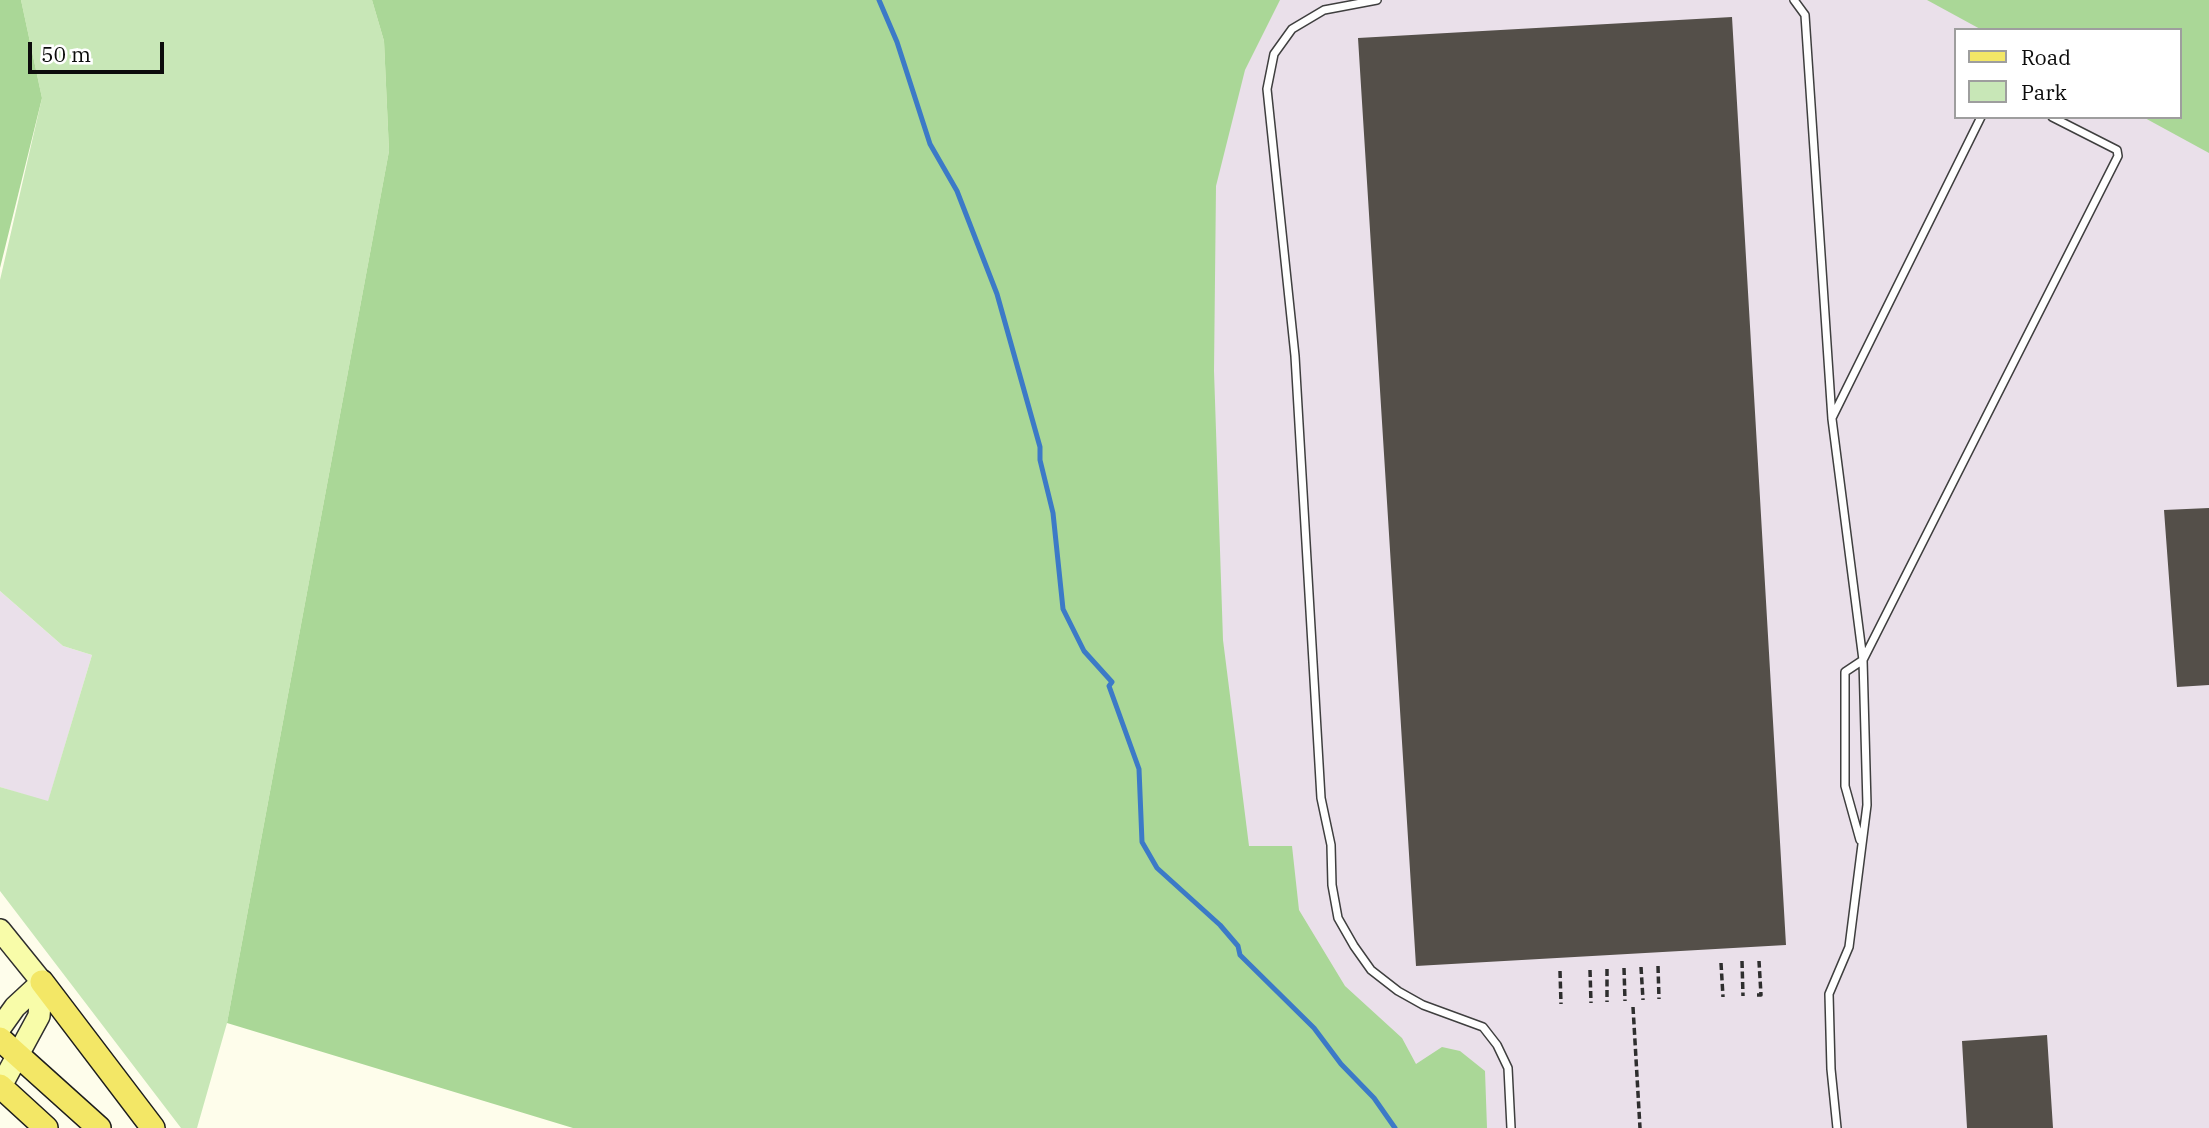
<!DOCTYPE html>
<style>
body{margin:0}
#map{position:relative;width:2209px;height:1128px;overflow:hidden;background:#fefdeb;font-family:"IBM Plex Serif",serif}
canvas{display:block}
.legend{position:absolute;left:1954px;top:28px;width:228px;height:91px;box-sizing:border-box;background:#fff;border:2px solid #9e9e9e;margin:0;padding:9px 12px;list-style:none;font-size:21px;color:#0c0c0c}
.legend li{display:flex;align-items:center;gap:14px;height:35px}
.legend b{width:35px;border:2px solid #9e9e9e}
.scale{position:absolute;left:28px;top:42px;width:136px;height:32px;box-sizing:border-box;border:4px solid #0c0c0c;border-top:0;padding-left:9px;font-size:21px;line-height:24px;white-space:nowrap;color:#0c0c0c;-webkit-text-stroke:5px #fff;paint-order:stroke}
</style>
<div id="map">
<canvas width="2209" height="1128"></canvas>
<ul class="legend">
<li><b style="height:9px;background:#f3e766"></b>Road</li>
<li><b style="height:19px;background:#c8e7b7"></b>Park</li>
</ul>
<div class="scale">50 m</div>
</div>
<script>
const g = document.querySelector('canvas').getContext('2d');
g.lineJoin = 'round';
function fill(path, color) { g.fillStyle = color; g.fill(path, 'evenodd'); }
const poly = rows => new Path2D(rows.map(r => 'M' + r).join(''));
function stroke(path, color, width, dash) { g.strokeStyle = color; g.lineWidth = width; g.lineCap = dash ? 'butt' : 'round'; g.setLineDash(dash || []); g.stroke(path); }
fill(poly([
 [825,0,2209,0,2209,1128,1362,1128],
 [1955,30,2179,30,2179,117,1955,117],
 [0,591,63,646,92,655,48,802,0,787]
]), '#eae0ea');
fill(poly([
 [21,0,372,0,384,41,389,151,227,1023,197,1128,181,1128,0,891,0,787,48,801,92,655,63,646,0,591,0,280,42,98]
]), '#c8e7b7');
fill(poly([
 [0,0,21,0,42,98,0,268],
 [372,0,1280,0,1245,70,1216,186,1214,371,1223,640,1249,846,1292,846,1299,910,1345,986,1402,1038,1416,1064,1442,1047,1460,1051,1485,1071,1487,1128,573,1128,227,1023,389,151,384,41],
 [1927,0,2209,0,2209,153,2143,117,2179,117,2179,30,1982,30]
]), '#aad797');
stroke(poly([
 [879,0,897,42,930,144,957,191,997,294,1040,447,1040,460,1053,513,1063,609,1084,651,1112,682,1109,686,1139,769,1142,842,1157,868,1220,925,1238,946,1240,955,1314,1028,1341,1064,1374,1098,1395,1128]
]), '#3c7ac7', 5);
fill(poly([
 [1732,17,1786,945,1416,966,1358,38],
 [2209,508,2209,685,2177,687,2164,510],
 [2047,1035,2053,1128,1967,1128,1962,1041]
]), '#544f49');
const lane = poly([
 [1377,0,1324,10,1292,29,1274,54,1267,89,1295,356,1321,798,1331,845,1332,885,1338,918,1354,946,1371,970,1398,991,1423,1005,1483,1027,1497,1045,1508,1068,1511,1128],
 [1794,0,1805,15,1832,419,1863,660,1867,805,1849,947,1829,994,1831,1069,1837,1128],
 [1832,418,1981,117],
 [1860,840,1845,786,1845,672,1863,660,2118,156,2117,150,2052,117]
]);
const secondary = poly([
 [0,930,42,982,39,1016,1,1086],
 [0,1028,15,1007,42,982]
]);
const primary = poly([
 [42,982,153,1128],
 [0,1039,99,1128],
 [0,1086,46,1128]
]);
stroke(lane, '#3f3f3f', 10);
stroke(secondary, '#2e2e2e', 24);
stroke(primary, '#1d1d1d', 26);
stroke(poly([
 [1742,961,1743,996],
 [1721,963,1723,997],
 [1658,966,1659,999],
 [1641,967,1643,1000],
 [1624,968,1625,1001],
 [1607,969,1607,1002],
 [1590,970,1591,1003],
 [1560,971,1561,1004],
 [1757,995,1761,995,1759,961],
 [1633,1007,1640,1128]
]), '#2e2e2e', 3.5, [7, 3.5]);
stroke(lane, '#fff', 7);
stroke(secondary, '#f8fca9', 21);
stroke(primary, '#f3e766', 23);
</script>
